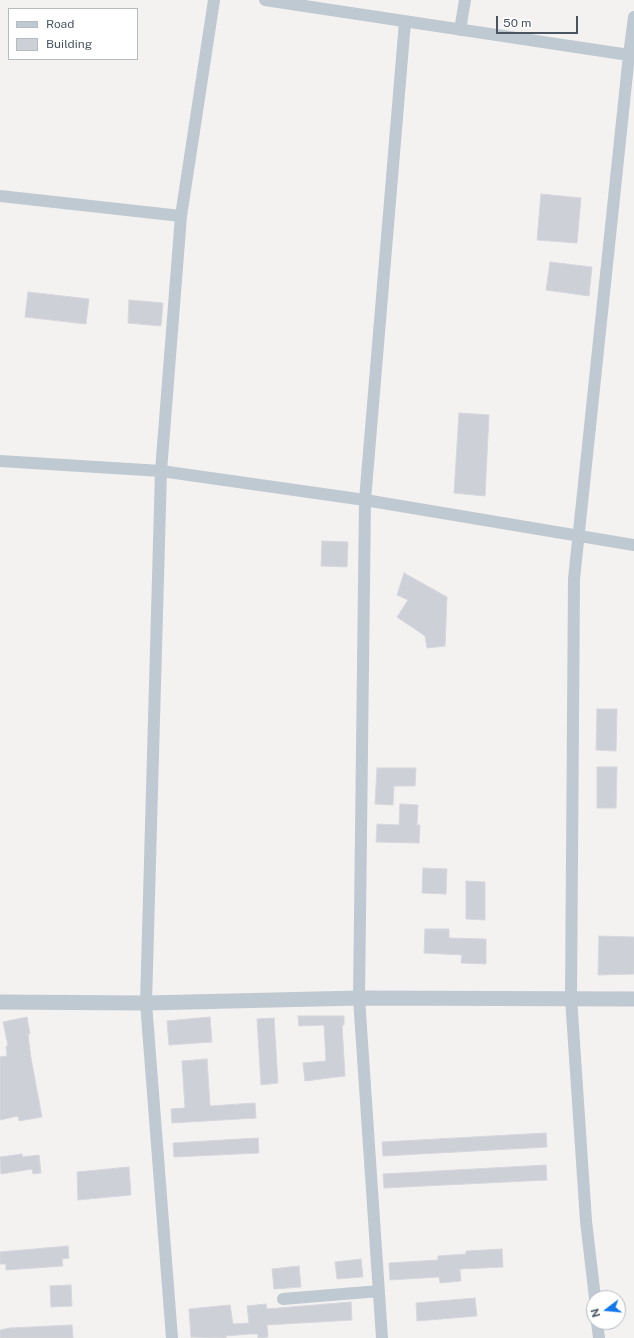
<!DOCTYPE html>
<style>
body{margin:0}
#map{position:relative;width:634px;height:1338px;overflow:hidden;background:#f4f1f1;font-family:"Public Sans",sans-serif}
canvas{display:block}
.legend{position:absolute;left:8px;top:8px;width:130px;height:52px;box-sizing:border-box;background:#fff;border:1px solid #b6bbbf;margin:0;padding:5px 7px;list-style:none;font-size:12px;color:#485560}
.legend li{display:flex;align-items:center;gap:8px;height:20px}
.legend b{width:20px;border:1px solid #b6bbbf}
.north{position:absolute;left:586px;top:1290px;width:40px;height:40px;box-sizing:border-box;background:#fff;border:1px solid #b6bbbf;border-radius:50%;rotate:254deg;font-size:11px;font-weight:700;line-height:16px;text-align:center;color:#485560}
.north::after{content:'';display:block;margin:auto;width:14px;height:18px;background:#1279ed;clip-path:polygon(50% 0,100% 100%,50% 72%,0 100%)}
.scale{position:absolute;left:496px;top:16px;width:82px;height:18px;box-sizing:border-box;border:2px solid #485560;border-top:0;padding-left:5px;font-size:12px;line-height:14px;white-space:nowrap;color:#485560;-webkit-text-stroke:3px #fff;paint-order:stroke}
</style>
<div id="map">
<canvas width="634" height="1338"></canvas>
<ul class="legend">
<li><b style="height:5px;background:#bfc9d1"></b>Road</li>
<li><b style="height:11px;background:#cdd0d6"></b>Building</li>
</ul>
<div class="north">N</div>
<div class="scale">50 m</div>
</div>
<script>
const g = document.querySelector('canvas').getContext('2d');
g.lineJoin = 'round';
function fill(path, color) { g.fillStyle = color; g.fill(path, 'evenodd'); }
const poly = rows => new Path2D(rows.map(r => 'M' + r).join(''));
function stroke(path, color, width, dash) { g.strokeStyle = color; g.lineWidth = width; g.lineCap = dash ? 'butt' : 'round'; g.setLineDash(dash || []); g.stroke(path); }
const building = poly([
 [541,194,581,198,577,243,537,240,541,194],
 [550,262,592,267,589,296,546,290,550,262],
 [28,292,89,299,86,324,25,317,28,292],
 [129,300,163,303,161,326,128,323,129,300],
 [459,413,489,415,485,496,454,493,459,413],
 [322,541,348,542,347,567,321,566,322,541],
 [404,573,447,597,445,646,427,648,425,636,397,617,408,600,397,595,404,573],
 [597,709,617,709,616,751,596,750,597,709],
 [597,767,617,767,616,808,597,808,597,767],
 [377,768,416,768,415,786,394,786,393,805,375,804,377,768],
 [400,804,418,805,417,825,420,825,419,843,376,842,377,824,399,825,400,804],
 [423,868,447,869,446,894,422,893,423,868],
 [466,881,485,882,485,920,466,919,466,881],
 [425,929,449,929,449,938,486,939,486,964,461,963,462,955,424,953,425,929],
 [599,936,634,937,634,974,598,975,599,936],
 [298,1016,344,1016,344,1025,342,1025,345,1076,305,1081,303,1063,326,1061,324,1025,299,1026,298,1016],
 [27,1017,30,1034,28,1034,31,1058,42,1117,19,1121,18,1116,0,1120,0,1057,7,1056,6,1046,8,1046,3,1022,27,1017],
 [210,1017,212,1042,169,1045,167,1021,210,1017],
 [274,1018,278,1083,261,1085,257,1019,274,1018],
 [207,1059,210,1106,255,1103,256,1118,172,1123,171,1109,185,1108,182,1061,207,1059],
 [546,1133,547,1147,383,1156,382,1142,546,1133],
 [258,1138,259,1153,174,1157,173,1143,258,1138],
 [22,1154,22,1157,39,1155,41,1173,33,1174,32,1169,1,1174,0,1157,22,1154],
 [546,1165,547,1180,384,1188,383,1174,546,1165],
 [129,1167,131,1195,78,1200,77,1172,129,1167],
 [68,1246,69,1258,62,1259,63,1266,6,1270,6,1264,0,1264,0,1252,68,1246],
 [502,1249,503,1267,460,1269,461,1281,440,1283,439,1277,390,1280,389,1263,438,1260,438,1256,466,1254,466,1251,502,1249],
 [361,1259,363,1277,337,1279,335,1262,361,1259],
 [299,1266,301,1287,274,1289,272,1269,299,1266],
 [71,1285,72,1306,51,1307,50,1286,71,1285],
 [475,1298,477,1316,417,1321,416,1303,475,1298],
 [351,1302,352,1320,267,1325,268,1337,258,1338,258,1334,249,1334,226,1336,226,1338,191,1337,189,1309,230,1305,233,1324,249,1323,247,1306,266,1304,267,1309,351,1302],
 [72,1325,73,1338,0,1338,0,1330,10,1328,72,1325]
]);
fill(building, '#cdd0d6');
stroke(building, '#d5d7dd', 1);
stroke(poly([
 [214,0,181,216,161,471,365,500,634,545],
 [265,0,629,55,634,17],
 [460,30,465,0],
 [0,196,181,216],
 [0,461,161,471,146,1003,172,1338],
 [595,1298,586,1221,571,998,574,579,629,55,634,56],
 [283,1299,379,1291],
 [597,1322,599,1338],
 [382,1338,359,998,365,500,405,22]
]), '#bfc9d1', 12);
stroke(poly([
 [0,1002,146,1003,359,998,634,999]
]), '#bfc9d1', 15);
</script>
